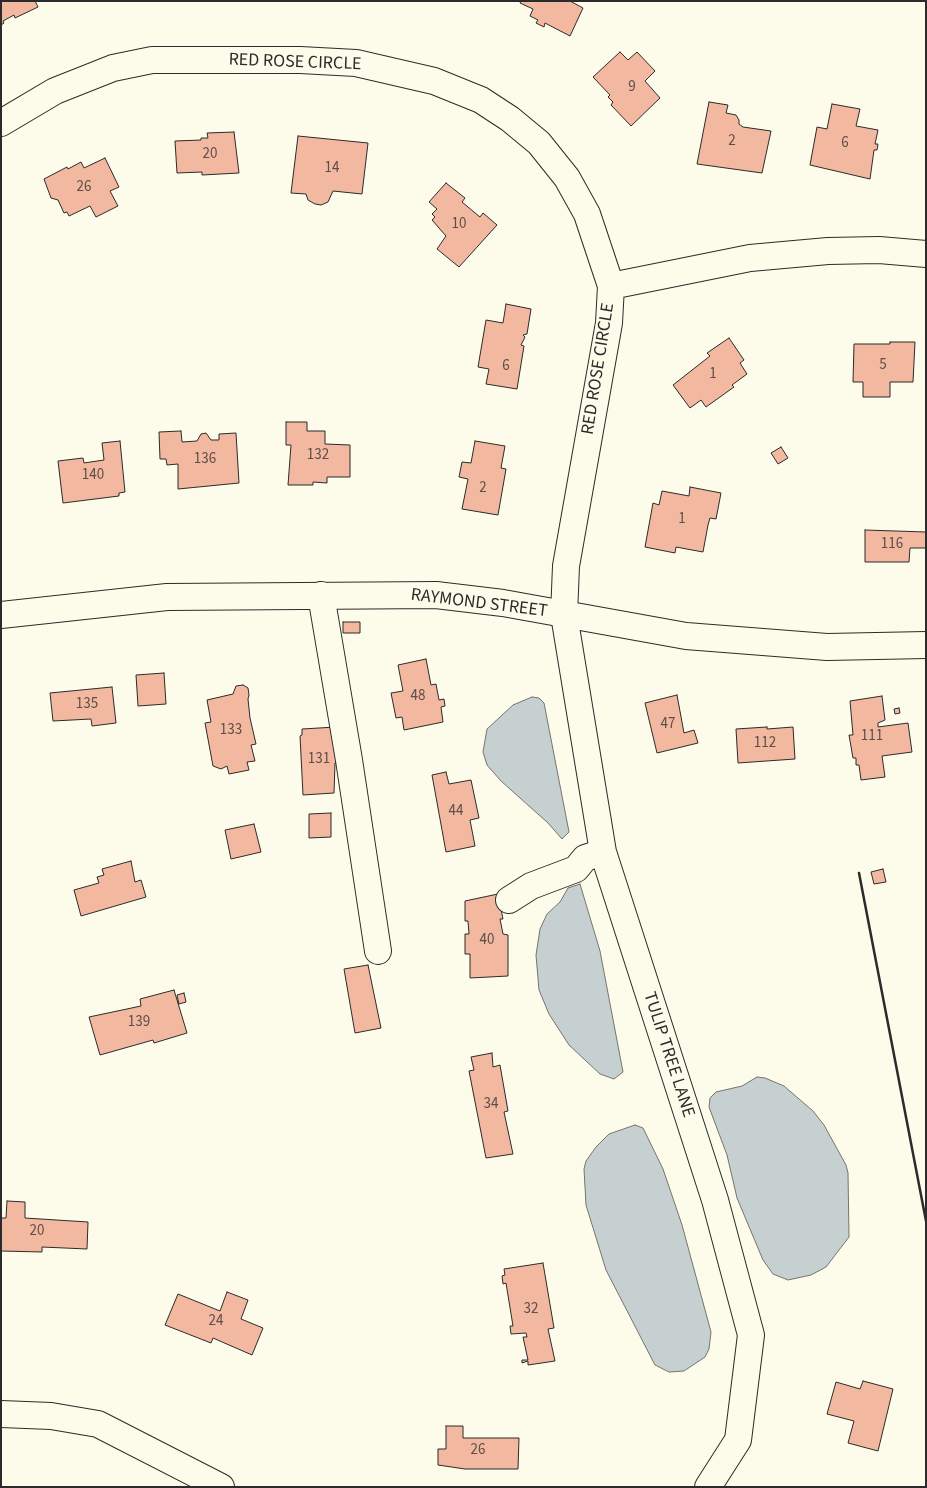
<!DOCTYPE html>
<style>
body{margin:0}
#map{position:relative;width:927px;height:1488px;overflow:hidden;background:#fdfbea;font-family:"Source Sans 3",sans-serif}
canvas{display:block}
.frame{position:absolute;inset:0;border:2px solid #2b2b2b;pointer-events:none}
</style>
<div id="map">
<canvas width="927" height="1488"></canvas>
<div class="frame"></div>
</div>
<script>
const g = document.querySelector('canvas').getContext('2d');
g.lineJoin = 'round';
function fill(path, color) { g.fillStyle = color; g.fill(path, 'evenodd'); }
const poly = rows => new Path2D(rows.map(r => 'M' + r).join(''));
function stroke(path, color, width, dash) { g.strokeStyle = color; g.lineWidth = width; g.lineCap = dash ? 'butt' : 'round'; g.setLineDash(dash || []); g.stroke(path); }
function write(font, color, halo, rows, align = 'center') {
  g.font = font + ' "Source Sans 3",sans-serif'; g.lineWidth = 4; g.setLineDash([]); g.textBaseline = 'middle'; g.strokeStyle = halo; g.fillStyle = color; for (const [text, x, y, turn = 0] of rows) {
    g.save(); g.translate(x, y); g.rotate((+turn || 0) * Math.PI / 180); g.textAlign = isNaN(turn) ? turn : align; if (halo) g.strokeText(text, 0, 0); g.fillText(text, 0, 0); g.restore();
  }
}
const water = poly([
 [532,697,539,698,544,703,569,832,562,839,548,823,501,781,487,765,483,752,487,729,513,705,532,697],
 [580,884,600,951,623,1072,614,1079,600,1074,569,1045,549,1014,539,990,536,955,540,929,547,914,560,902,568,888,580,884],
 [757,1077,765,1078,784,1086,813,1111,824,1125,846,1165,848,1173,849,1237,826,1267,811,1275,788,1280,773,1274,763,1260,737,1198,727,1155,709,1107,710,1098,716,1092,742,1086,757,1077],
 [635,1125,643,1128,663,1169,682,1225,711,1332,709,1349,705,1357,684,1371,669,1372,655,1365,606,1270,586,1205,584,1169,586,1161,596,1147,609,1134,635,1125]
]);
fill(water, '#c7d0d0');
stroke(water, '#74746e', 1);
const building = poly([
 [1,1,35,1,38,7,15,18,14,15,3,21,4,23,1,25,1,1],
 [521,1,570,1,583,8,570,36,545,23,544,27,536,23,538,20,530,16,533,9,520,3,521,1],
 [620,52,628,60,637,52,655,71,645,81,660,98,631,126,611,105,613,102,608,97,610,95,593,77,620,52],
 [709,102,728,105,726,113,736,115,739,120,739,124,743,127,771,131,762,173,697,164,709,102],
 [832,104,860,109,856,126,878,130,875,144,878,144,877,150,874,150,870,179,810,165,817,127,827,129,832,104],
 [234,132,239,173,202,175,202,172,177,173,175,141,201,140,201,138,208,138,207,133,234,132],
 [298,136,368,143,362,194,333,191,328,202,321,205,315,204,308,200,306,194,291,193,298,136],
 [105,158,119,187,110,191,118,206,96,217,90,206,69,216,67,212,64,213,58,200,51,198,44,179,67,167,68,169,81,162,84,168,105,158],
 [446,183,465,198,462,202,480,217,483,213,497,225,459,267,437,249,446,236,432,220,435,217,432,214,437,209,429,202,446,183],
 [506,304,531,309,527,334,523,335,525,337,521,345,524,346,517,389,486,384,489,369,478,367,486,320,503,323,506,304],
 [729,338,744,360,740,363,747,374,732,385,734,387,706,407,701,400,690,408,673,385,710,356,707,353,729,338],
 [890,342,915,342,913,382,890,382,890,397,863,397,863,382,853,382,854,344,890,344,890,342],
 [286,422,307,422,307,431,325,431,325,444,350,445,350,477,327,477,327,483,313,482,313,485,288,485,291,445,286,445,286,422],
 [181,431,182,442,197,441,201,434,206,433,211,440,219,440,219,434,236,433,239,483,178,489,178,464,167,465,166,459,160,459,159,432,181,431],
 [120,441,125,492,119,493,119,496,63,503,58,461,83,458,84,463,104,460,102,443,120,441],
 [475,441,505,446,501,468,506,469,498,515,462,509,468,479,459,477,462,462,471,463,475,441],
 [781,447,788,458,778,464,771,453,781,447],
 [690,487,721,493,716,519,710,518,708,525,703,552,676,547,675,553,645,547,653,503,659,505,662,491,689,496,690,487],
 [865,530,926,532,926,548,910,548,909,562,865,562,865,530],
 [343,622,360,622,360,633,343,633,343,622],
 [426,659,431,685,436,684,439,700,444,699,445,706,441,707,443,722,404,730,402,717,396,718,391,693,403,691,398,665,426,659],
 [164,673,166,704,138,706,136,675,164,673],
 [243,685,248,688,249,695,248,699,250,718,256,744,251,745,255,761,247,762,249,770,229,774,227,766,221,769,213,766,205,723,211,722,207,700,233,694,236,686,243,685],
 [112,687,116,723,92,726,91,719,53,721,50,693,112,687],
 [677,695,684,733,694,730,698,743,657,753,645,703,677,695],
 [882,696,885,720,878,723,878,727,908,723,912,752,882,756,885,777,861,780,859,765,856,765,856,758,853,758,849,735,853,735,850,701,882,696],
 [899,708,900,713,895,714,894,709,899,708],
 [336,727,338,763,335,763,334,793,303,795,300,736,302,735,302,729,336,727],
 [767,727,767,729,793,727,795,759,738,763,736,729,767,727],
 [446,772,449,784,471,780,479,818,470,820,475,846,446,852,432,775,446,772],
 [331,813,331,837,309,838,309,814,331,813],
 [254,824,261,852,231,859,225,830,254,824],
 [131,861,135,882,141,880,146,897,81,916,74,890,99,883,97,877,104,875,102,869,131,861],
 [883,869,886,882,874,884,871,872,883,869],
 [498,894,503,919,500,919,503,934,508,935,508,976,470,978,470,954,465,954,465,934,469,934,468,921,465,921,465,901,498,894],
 [368,965,381,1028,355,1033,344,969,368,965],
 [174,990,187,1033,154,1043,153,1040,100,1055,89,1017,141,1006,140,999,174,990],
 [184,993,186,1002,179,1004,177,995,184,993],
 [492,1053,493,1067,500,1065,508,1111,504,1112,513,1154,486,1158,469,1071,474,1070,471,1057,492,1053],
 [7,1201,25,1202,25,1218,88,1222,87,1249,42,1247,42,1252,1,1251,1,1218,6,1218,7,1201],
 [543,1263,554,1328,548,1329,555,1361,528,1365,528,1361,522,1363,522,1360,528,1360,523,1337,527,1337,526,1333,511,1334,510,1326,513,1326,506,1283,503,1284,502,1276,505,1275,504,1269,543,1263],
 [227,1292,248,1300,241,1319,263,1328,252,1355,213,1338,211,1343,165,1325,178,1294,220,1311,227,1292],
 [863,1381,893,1389,878,1451,848,1443,854,1421,827,1414,836,1382,860,1389,863,1381],
 [446,1426,463,1426,463,1438,519,1438,518,1469,465,1469,438,1465,438,1449,446,1449,446,1426]
]);
fill(building, '#f2b8a0');
stroke(building, '#2b2b2b', 1);
const minor = poly([
 [1,123,55,91,113,68,152,60,300,60,356,63,434,81,481,100,510,119,539,143,567,178,587,214,611,286,609,323,566,566,564,615,603,852,715,1200,751,1335,738,1440,708,1487],
 [611,286,750,258,828,251,879,250,926,254],
 [321,595,349,760,378,951],
 [1,615,167,597,436,595,503,603,686,636,827,647,926,645],
 [509,900,531,886,576,869,585,858,603,852],
 [1,1414,51,1416,98,1424,221,1487]
]);
stroke(minor, '#2b2b2b', 28);
stroke(minor, '#fdfbea', 26);
stroke(poly([
 [859,873,926,1221]
]), '#2b2b2b', 2.5);
write('15px', '#5d4e48', null, [
 ["9",632,88],
 ["2",732,142],
 ["6",845,144],
 ["20",210,155],
 ["14",332,169],
 ["26",84,188],
 ["10",459,225],
 ["5",883,366],
 ["6",506,367],
 ["1",713,375],
 ["132",318,456],
 ["136",205,460],
 ["140",93,476],
 ["2",483,489],
 ["1",682,520],
 ["116",892,545],
 ["48",418,697],
 ["135",87,705],
 ["47",668,725],
 ["133",231,731],
 ["111",872,737],
 ["112",765,744],
 ["131",319,760],
 ["44",456,812],
 ["40",487,941],
 ["139",139,1023],
 ["34",491,1105],
 ["20",37,1232],
 ["32",531,1310],
 ["24",216,1322],
 ["26",478,1451]
]);
write('18px', '#2b2b2b', '#fdfbea', [
 ["RED ROSE CIRCLE",295,63,2],
 ["RED ROSE CIRCLE",599,369,-81],
 ["RAYMOND STREET",479,604,7],
 ["TULIP TREE LANE",668,1055,72]
]);
</script>
